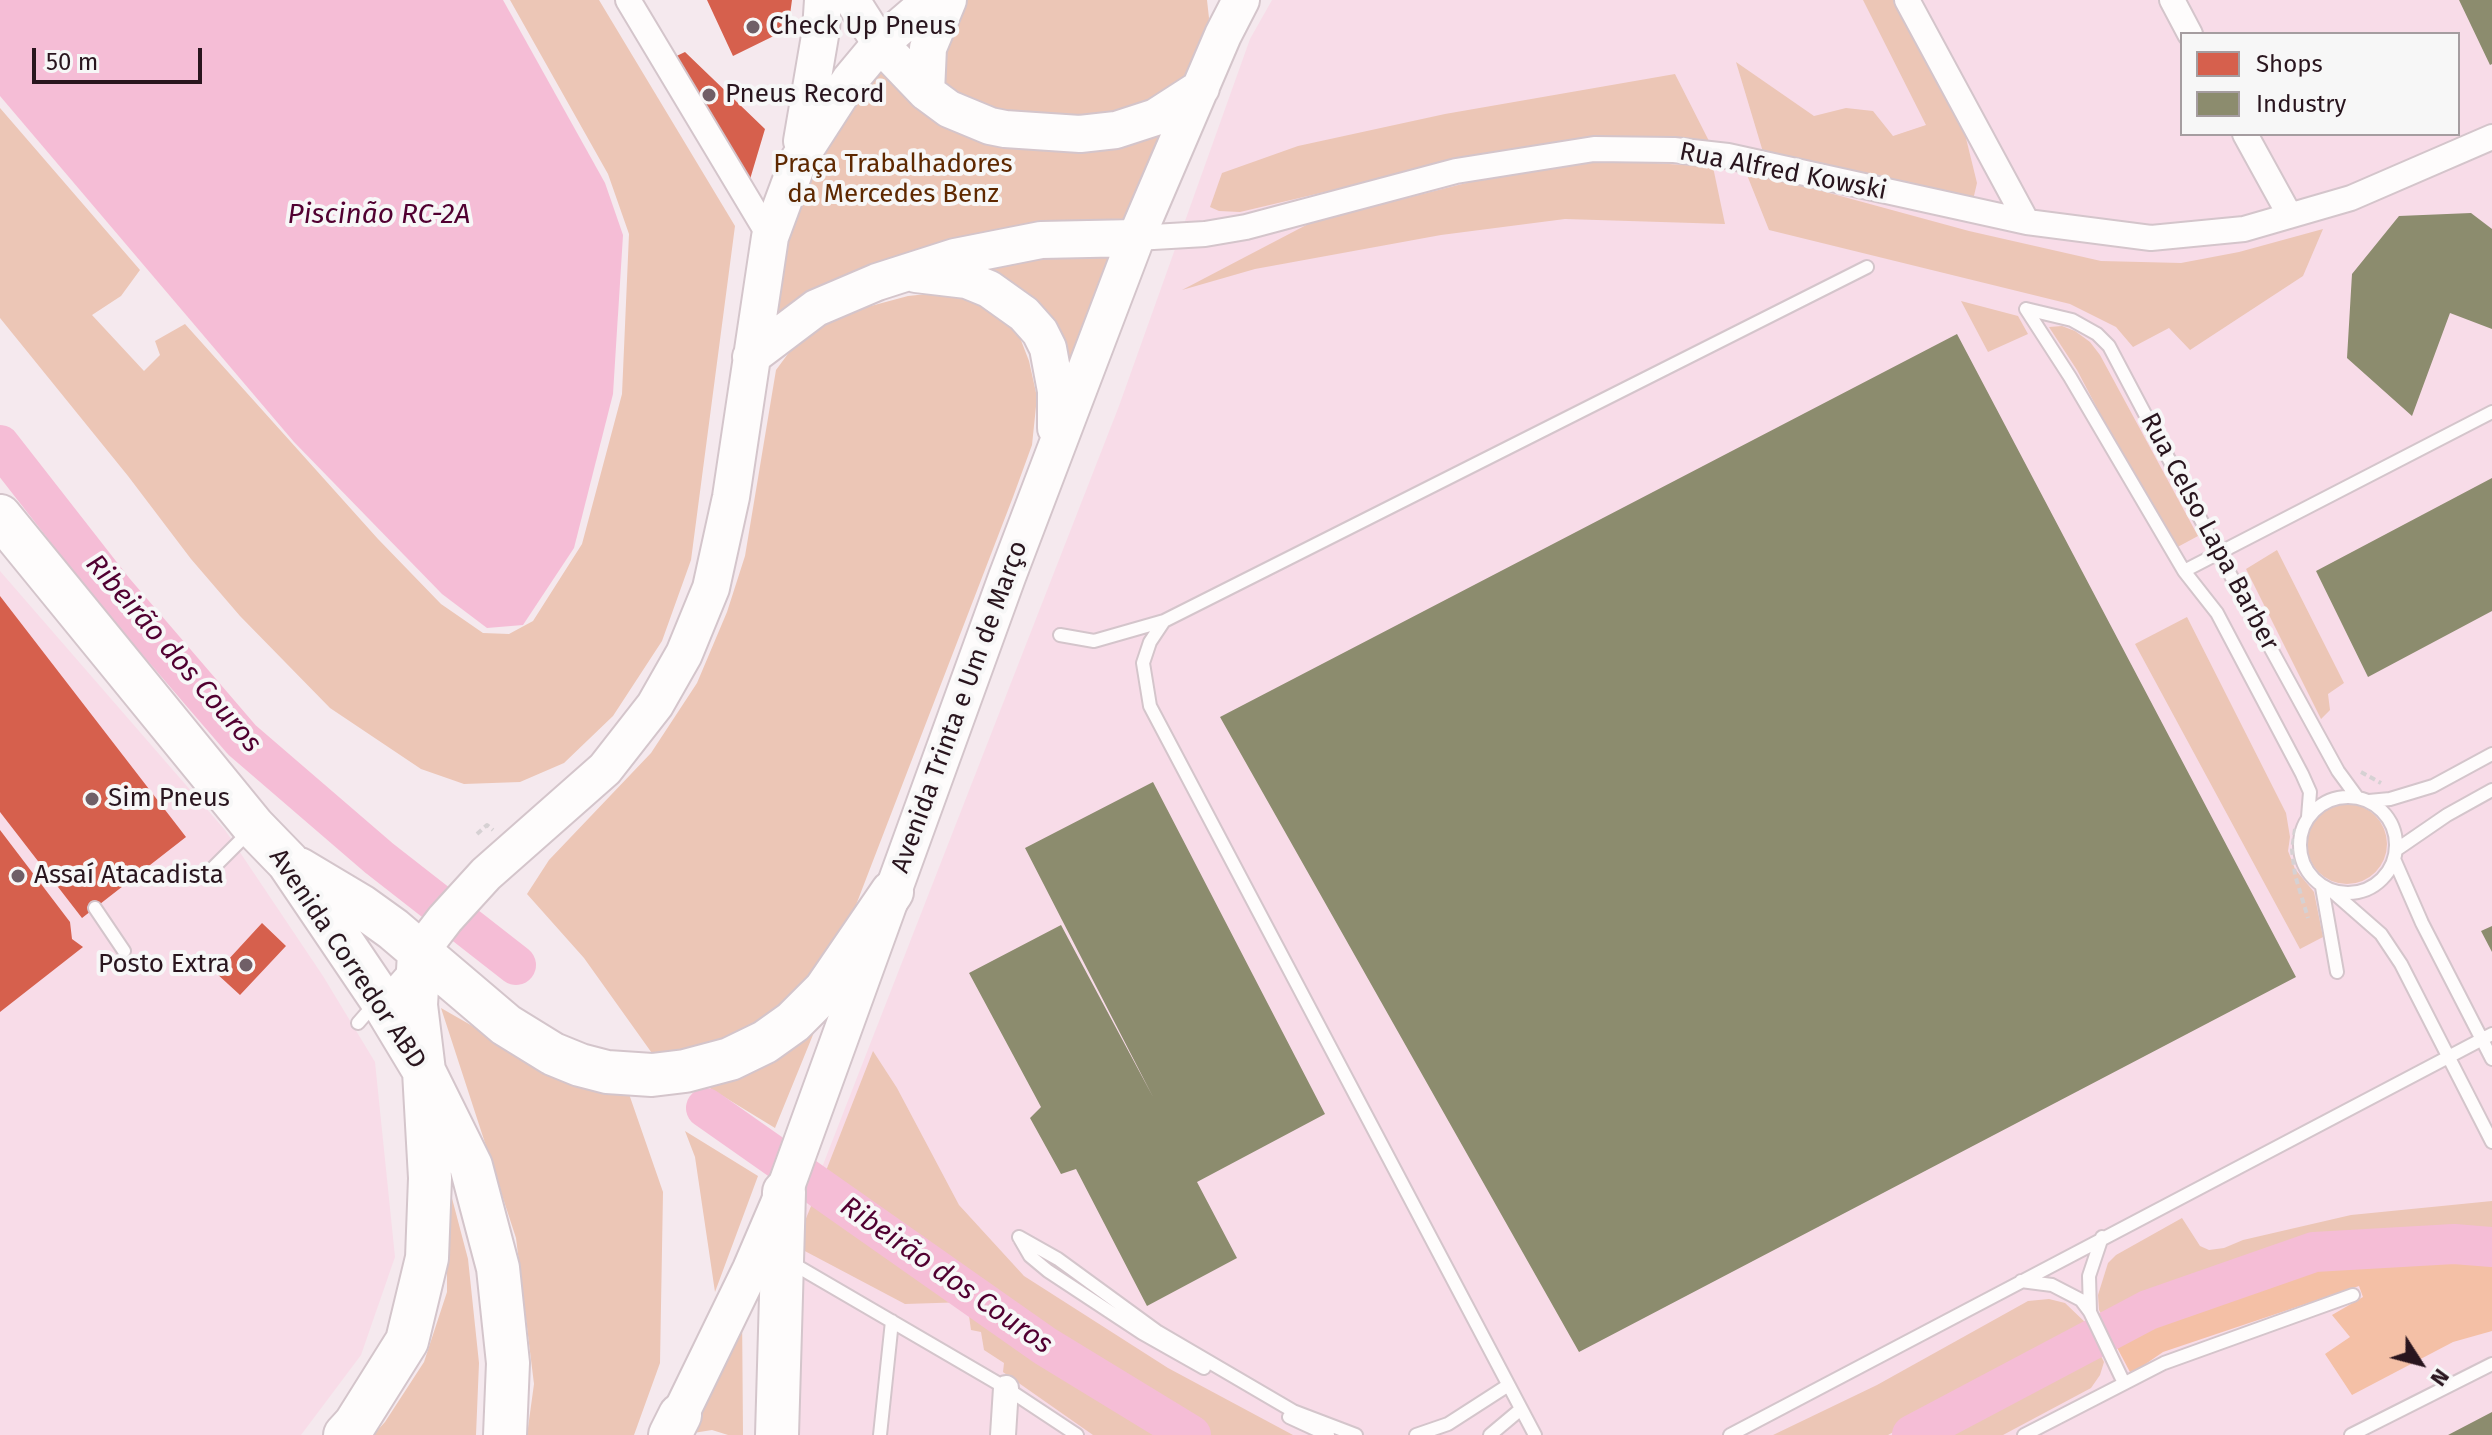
<!DOCTYPE html>
<meta charset="utf-8">
<style>
body{margin:0}
#map{position:relative;width:2492px;height:1435px;overflow:hidden;background:#f5e9ee;font-family:"Fira Sans",sans-serif}
canvas{display:block}
.legend{position:absolute;left:2180px;top:32px;width:280px;height:104px;box-sizing:border-box;background:#f7f7f7;border:2px solid #a59da0;margin:0;padding:10px 14px;list-style:none;font-size:24px;color:#29151e}
.legend li{display:flex;align-items:center;gap:16px;height:40px}
.legend b{width:40px;border:2px solid #a59da0}
.north{position:absolute;left:2380px;top:1323px;width:80px;height:80px;-webkit-text-stroke:6px #f7f7f7;paint-order:stroke;rotate:126deg;font-size:22px;font-weight:700;line-height:32px;text-align:center;color:#29151e}
.north::after{content:'';display:block;margin:auto;width:28px;height:36px;background:#29151e;clip-path:polygon(50% 0,100% 100%,50% 72%,0 100%)}
.scale{position:absolute;left:32px;top:48px;width:170px;height:36px;box-sizing:border-box;border:4px solid #29151e;border-top:0;padding-left:10px;font-size:24px;line-height:28px;white-space:nowrap;color:#29151e;-webkit-text-stroke:6px #f7f7f7;paint-order:stroke}
</style>
<div id="map">
<canvas width="2492" height="1435"></canvas>
<ul class="legend">
<li><b style="height:22px;background:#d6604d"></b>Shops</li>
<li><b style="height:22px;background:#8c8c6e"></b>Industry</li>
</ul>
<div class="north">N</div>
<div class="scale">50 m</div>
</div>
<script>
const g = document.querySelector('canvas').getContext('2d');
g.lineJoin = 'round';
function fill(path, color) { g.fillStyle = color; g.fill(path, 'evenodd'); }
const poly = rows => new Path2D(rows.map(r => 'M' + r).join(''));
function stroke(path, color, width, dash) { g.strokeStyle = color; g.lineWidth = width; g.lineCap = dash ? 'butt' : 'round'; g.setLineDash(dash || []); g.stroke(path); }
function write(font, color, halo, rows, align = 'center') {
  g.font = font + ' "Fira Sans",sans-serif'; g.lineWidth = 8; g.setLineDash([]); g.textBaseline = 'middle'; g.strokeStyle = halo; g.fillStyle = color; for (const [text, x, y, turn = 0] of rows) {
    g.save(); g.translate(x, y); g.rotate((+turn || 0) * Math.PI / 180); g.textAlign = isNaN(turn) ? turn : align; if (halo) g.strokeText(text, 0, 0); g.fillText(text, 0, 0); g.restore();
  }
}
fill(poly([
 [1272,0,2492,0,2492,1435,794,1435,796,1234,1119,406,1250,39],
 [2182,34,2458,34,2458,134,2182,134],
 [0,571,225,830,323,976,375,1062,395,1257,361,1355,301,1435,0,1435]
]), '#f8dce8');
fill(poly([
 [510,0,599,0,735,226,691,560,662,641,613,716,564,763,520,782,464,784,421,769,330,708,240,616,191,559,128,476,0,318,0,108,140,270,121,296,92,315,144,371,160,355,155,341,185,324,378,539,441,604,483,633,509,634,533,621,582,544,622,394,629,234,608,174],
 [959,0,1207,0,1209,18,1207,40,1190,76,1145,113,1025,121,942,91,937,48],
 [1863,0,1897,0,1963,126,1977,183,1973,200,1763,152,1736,62,1814,116,1846,108,1873,111,1893,136,1926,125],
 [880,58,987,137,1186,107,1130,233,1048,233,763,333,801,187],
 [1675,74,1711,145,1456,161,1240,212,1219,211,1210,207,1222,173,1298,146,1445,114],
 [1596,159,1713,167,1725,224,1565,219,1441,235,1255,269,1182,290,1312,222,1486,178],
 [1745,170,1969,231,2101,261,2181,263,2239,252,2323,229,2303,276,2190,350,2169,328,2133,347,2116,327,2070,304,1769,230],
 [1123,245,1065,406,1060,371,957,261],
 [946,292,971,294,1017,330,1029,361,1037,397,1032,445,1013,497,851,918,777,1022,659,1063,584,958,527,894,549,860,651,753,697,683,727,612,745,556,776,370,796,343,814,327,841,314,908,296],
 [1961,301,2018,316,2028,334,1988,352],
 [2062,326,2075,331,2090,342,2100,355,2198,536,2172,550,2077,370,2049,327],
 [2277,550,2344,683,2328,694,2330,710,2321,719,2246,569],
 [2187,617,2286,813,2290,837,2288,851,2295,869,2314,892,2323,937,2300,949,2135,644],
 '2307 844a40 40 0 1 1 80 0a40 40 0 1 1-80 0Z',
 [441,1008,551,1071,629,1094,663,1192,660,1363,634,1435,527,1435,534,1384,516,1238],
 [819,1020,775,1128,703,1084],
 [873,1051,897,1088,959,1205,1024,1276,1168,1368,1293,1435,1209,1435,1046,1333,822,1181],
 [685,1131,758,1176,715,1292,695,1157],
 [443,1164,468,1259,479,1363,476,1435,373,1435,385,1422,424,1362,447,1292,447,1217],
 [816,1194,1037,1347,1182,1435,1093,1435,1003,1372,1004,1363,984,1350,981,1332,971,1330,967,1302,905,1304,801,1249,800,1233],
 [2492,1201,2492,1233,2444,1232,2311,1240,2147,1295,2105,1321,2099,1310,2098,1295,2108,1263,2116,1255,2182,1218,2200,1246,2209,1250,2224,1248,2243,1240,2351,1215],
 [2049,1299,2065,1303,2088,1325,1888,1435,1773,1435,1877,1385,2028,1301],
 [742,1308,743,1435,728,1435,712,1430,687,1434],
 [2096,1346,2104,1362,2100,1375,2091,1388,2003,1435,1932,1435]
]), '#ecc6b6');
fill(poly([
 [2449,1252,2492,1256,2492,1331,2453,1342,2352,1395,2325,1354,2350,1337,2332,1315,2363,1297,2359,1286,2163,1352,2131,1374,2112,1338,2152,1318,2314,1260]
]), '#f4c0a6');
fill(poly([
 [0,0,503,0,605,183,623,235,613,394,574,548,523,625,487,628,442,594,294,442,0,96]
]), '#f5bdd6');
fill(poly([
 [707,0,792,0,788,29,733,56],
 [685,52,765,129,748,186,668,60],
 [0,596,186,837,82,918,0,812],
 [0,830,70,922,72,939,83,947,0,1012],
 [262,923,286,946,240,995,216,973]
]), '#d6604d');
fill(poly([
 [2459,0,2492,0,2492,64,2490,65],
 [2471,213,2492,229,2492,329,2450,313,2412,416,2347,358,2352,274,2399,216],
 [1957,334,2296,977,1579,1352,1220,717],
 [2492,478,2492,611,2368,677,2316,571],
 [1153,782,1325,1114,1197,1182,1237,1258,1147,1306,1076,1169,1061,1174,1030,1118,1041,1107,969,973,1061,925,1153,1097,1025,848],
 [2492,926,2492,952,2481,931],
 [2492,1412,2492,1435,2448,1435]
]), '#8c8c6e');
stroke(poly([
 [0,445,114,591,242,740,379,858,516,965],
 [706,1108,1045,1346,1191,1435],
 [1912,1435,2148,1310,2314,1252,2454,1244,2492,1247]
]), '#f5bdd6', 40);
const lane = poly([
 [2026,309,2072,320,2097,334,2109,346,2219,554,2338,771,2357,797],
 [2026,309,2070,377,2184,571,2217,613,2302,774,2310,792,2308,817],
 [2184,571,2492,412],
 [1164,621,1867,267],
 [1060,635,1094,641,1164,621,1150,642,1143,663,1150,706,1535,1435],
 '2300 845a48 48 0 1 1 96 0a48 48 0 1 1-96 0Z',
 [2369,801,2390,799,2433,786,2492,754],
 [2396,850,2447,815,2492,790],
 [2394,859,2422,923,2492,1059],
 [208,873,251,830],
 [2322,887,2337,972],
 [2333,892,2381,934,2401,964,2492,1142],
 [95,908,124,951],
 [358,1023,407,967],
 [1019,1237,1058,1259,1158,1332,1293,1411,1356,1435],
 [1019,1237,1030,1256,1048,1271,1142,1333,1204,1368],
 [790,1262,1006,1388,1077,1435],
 [2021,1281,2052,1285,2081,1300,2090,1312,2124,1383],
 [2090,1312,2089,1276,2102,1237],
 [1289,1417,1328,1435],
 [880,1435,892,1321],
 [1416,1435,1448,1424,1507,1386],
 [1490,1435,1521,1409],
 [1730,1435,2492,1034],
 [2024,1435,2164,1363,2353,1295],
 [2351,1435,2492,1364]
]);
const street = poly([
 [628,0,770,237],
 [1907,0,2027,222],
 [2172,0,2190,34],
 [2245,134,2289,214],
 [1136,238,1205,234,1246,227,1456,171,1594,149,1674,150,1728,156,2027,222,2151,238,2244,229,2351,198,2492,137],
 [1003,1435,1006,1388]
]);
const secondary = poly([
 [852,0,880,44]
]);
const primary = poly([
 [880,44,926,92,949,109,990,126,1005,129,1080,134,1116,130,1156,117,1201,88],
 [926,92,928,48,948,0],
 [802,141,821,30,823,0],
 [916,274,967,280,989,289,1024,314,1040,332,1048,348,1056,391,1056,428],
 [751,357,816,308,877,282,955,257,1041,240,1136,238],
 [419,953,445,919,486,874,605,769,655,705,684,654,711,588,731,497,770,237,799,159,850,80,880,44,931,0],
 [680,1415,751,1269,784,1192,1007,577,1136,238,1223,35,1241,0]
]);
const highway = poly([
 [0,516,254,827,288,862,380,998,424,1071,471,1166,498,1268,508,1363,505,1435],
 [299,869,361,906,393,929,506,1025,553,1054,580,1065,607,1072,652,1075,685,1071,730,1059,765,1042,793,1022,825,990,892,892],
 [345,1435,355,1424,407,1341,427,1258,430,1178,424,1071,416,1005,419,953],
 [670,1435,680,1415],
 [777,1435,784,1192]
]);
stroke(lane, '#d4c5cb', 16);
stroke(street, '#d4c5cb', 28);
stroke(secondary, '#d4c5cb', 38);
stroke(primary, '#d4c5cb', 40);
stroke(highway, '#d4c5cb', 46);
stroke(poly([
 [2361,772,2381,783],
 [2295,829,2292,850,2295,875,2308,918],
 [477,834,487,825,493,830]
]), '#d6d1d3', 4, [6, 4]);
stroke(lane, '#fefcfc', 12);
stroke(street, '#fefcfc', 24);
stroke(secondary, '#fefcfc', 34);
stroke(primary, '#fefcfc', 36);
stroke(highway, '#fefcfc', 42);
for (const [x, y, r, color] of [
 [753,27,8,"#705f67"],
 [709,95,8,"#705f67"],
 [92,799,8,"#705f67"],
 [18,876,8,"#705f67"],
 [246,965,8,"#705f67"]
]) { const dot = new Path2D(); dot.arc(x, y, r, 0, 2 * Math.PI); g.fillStyle = color; g.fill(dot); stroke(dot, '#f7f7f7', 3); }
write('26px', '#29151e', '#f7f7f7', [
 ["Check Up Pneus",769,27],
 ["Pneus Record",725,95],
 ["Sim Pneus",108,799],
 ["Assaí Atacadista",34,876],
 ["Posto Extra",230,965,"right"]
], 'left');
write('26px', '#5e2800', '#f7f7f7', [
 ["Praça Trabalhadores",893,165],
 ["da Mercedes Benz",893,195]
]);
write('26px', '#29151e', '#f7f7f7', [
 ["Rua Alfred Kowski",1783,172,11],
 ["Rua Celso Lapa Barber",2209,532,62],
 ["Avenida Trinta e Um de Março",960,707,-70],
 ["Avenida Corredor ABD",347,959,56]
]);
write('italic 28px', '#510031', '#f7f7f7', [
 ["Piscinão RC-2A",379,215],
 ["Ribeirão dos Couros",173,654,49],
 ["Ribeirão dos Couros",946,1276,35]
]);
</script>
